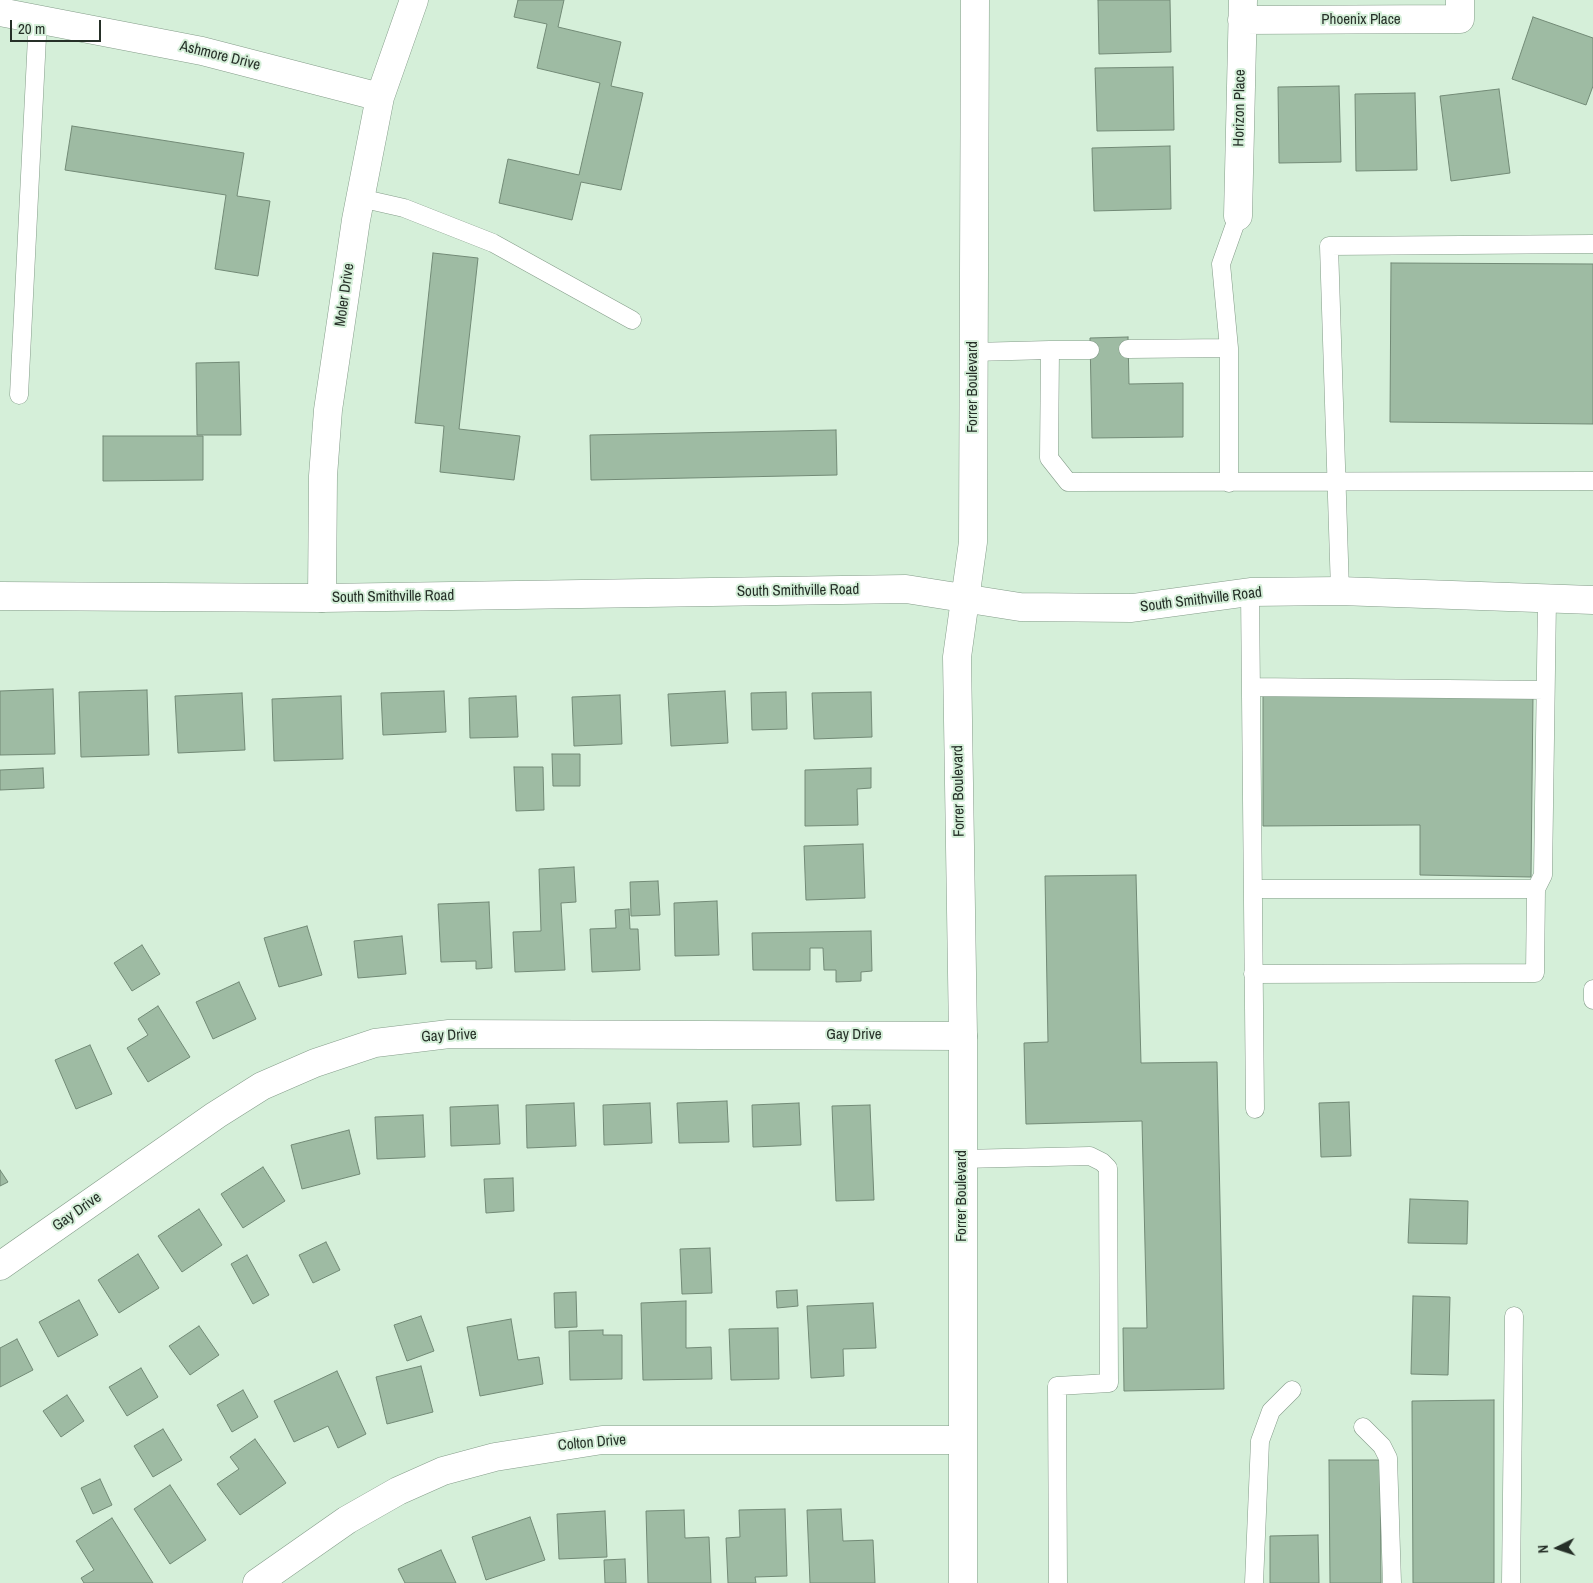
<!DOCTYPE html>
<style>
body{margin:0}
#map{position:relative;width:1593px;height:1583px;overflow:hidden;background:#d5efd9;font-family:"Archivo Narrow",sans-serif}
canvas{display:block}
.north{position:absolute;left:1533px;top:1523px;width:50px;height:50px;-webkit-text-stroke:4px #d5efd9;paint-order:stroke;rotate:266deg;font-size:14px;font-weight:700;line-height:20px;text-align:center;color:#263028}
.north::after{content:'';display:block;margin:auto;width:18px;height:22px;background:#263028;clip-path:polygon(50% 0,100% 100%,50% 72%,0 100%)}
.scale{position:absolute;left:10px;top:20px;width:91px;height:22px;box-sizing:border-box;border:2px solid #263028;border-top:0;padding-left:6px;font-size:15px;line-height:18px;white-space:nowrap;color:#263028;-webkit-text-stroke:4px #d5efd9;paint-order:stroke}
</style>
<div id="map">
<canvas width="1593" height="1583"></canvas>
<div class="north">N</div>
<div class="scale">20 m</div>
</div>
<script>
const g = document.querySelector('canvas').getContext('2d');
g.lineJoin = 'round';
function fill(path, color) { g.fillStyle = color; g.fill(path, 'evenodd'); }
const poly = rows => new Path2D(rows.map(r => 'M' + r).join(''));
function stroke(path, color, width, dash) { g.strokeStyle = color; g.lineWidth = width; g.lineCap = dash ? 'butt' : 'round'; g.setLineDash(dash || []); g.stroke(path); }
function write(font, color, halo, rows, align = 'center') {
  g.font = font + ' "Archivo Narrow",sans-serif'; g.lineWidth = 4; g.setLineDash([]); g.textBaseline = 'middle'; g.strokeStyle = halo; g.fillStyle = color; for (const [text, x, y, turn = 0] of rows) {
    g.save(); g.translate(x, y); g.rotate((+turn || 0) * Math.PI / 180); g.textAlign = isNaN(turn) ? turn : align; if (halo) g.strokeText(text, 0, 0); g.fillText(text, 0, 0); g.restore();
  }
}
const building = poly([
 [518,0,564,0,558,27,621,42,611,86,643,93,621,190,581,182,572,220,499,203,508,159,579,175,600,83,537,68,547,24,514,17,518,0],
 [1098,0,1170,0,1171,52,1099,54,1098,0],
 [1533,17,1593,38,1593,86,1586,105,1512,79,1533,17],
 [1173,67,1174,130,1097,131,1095,68,1173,67],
 [1339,86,1341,162,1279,163,1278,87,1339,86],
 [1499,89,1510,173,1451,181,1440,96,1499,89],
 [1415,93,1417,170,1356,171,1355,94,1415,93],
 [72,126,244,153,237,196,270,201,258,276,215,269,226,195,65,170,72,126],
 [1170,146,1171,209,1094,211,1092,148,1170,146],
 [433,253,478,258,459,429,520,436,514,480,440,472,444,426,415,423,433,253],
 [1391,263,1593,264,1593,424,1390,422,1391,263],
 [1128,337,1129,384,1183,383,1183,437,1092,438,1090,338,1128,337],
 [239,362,241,435,197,435,196,363,239,362],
 [836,430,837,475,591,480,590,435,836,430],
 [103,436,203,436,203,480,103,481,103,436],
 [53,689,55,754,0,755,0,691,53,689],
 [147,690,149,755,81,757,79,692,147,690],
 [444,691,446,732,383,735,381,693,444,691],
 [725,691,728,743,671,746,668,694,725,691],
 [786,692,787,729,752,730,751,693,786,692],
 [871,692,872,737,814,739,812,693,871,692],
 [242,693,245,750,178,753,175,696,242,693],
 [1263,694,1533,695,1531,877,1420,875,1420,825,1263,826,1263,694],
 [620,695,622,744,574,746,572,697,620,695],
 [341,696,343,759,274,761,272,699,341,696],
 [516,696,518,737,470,738,469,698,516,696],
 [552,754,580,754,580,786,553,786,552,754],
 [514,767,543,767,544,810,516,811,514,767],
 [43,768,44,788,0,790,0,770,43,768],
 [871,768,871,788,857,789,858,825,805,826,805,770,871,768],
 [863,844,865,898,806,900,804,846,863,844],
 [574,867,576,902,561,903,565,970,515,972,513,932,541,931,539,869,574,867],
 [1136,875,1141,1063,1217,1062,1224,1389,1124,1391,1123,1328,1147,1328,1142,1121,1026,1124,1024,1043,1048,1042,1045,876,1136,875],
 [658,881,660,915,631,916,630,882,658,881],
 [717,901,719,955,675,956,674,903,717,901],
 [489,902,492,968,476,969,476,961,441,962,438,904,489,902],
 [629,909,630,929,638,929,640,970,592,972,590,929,616,928,615,910,629,909],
 [307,926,322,975,279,987,264,938,307,926],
 [871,931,872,971,861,972,861,981,836,982,836,970,824,970,823,948,810,948,810,970,753,970,752,933,871,931],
 [402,936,406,974,358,978,354,941,402,936],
 [142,945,160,974,132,991,114,963,142,945],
 [239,982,256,1019,213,1039,196,1002,239,982],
 [158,1006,190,1057,148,1082,127,1048,148,1035,138,1019,158,1006],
 [90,1045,112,1094,76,1109,55,1060,90,1045],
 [727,1101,729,1142,679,1143,677,1103,727,1101],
 [1349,1102,1351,1156,1321,1157,1319,1103,1349,1102],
 [574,1103,576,1146,527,1148,526,1105,574,1103],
 [650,1103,652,1143,604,1145,603,1105,650,1103],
 [799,1103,801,1145,753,1147,752,1105,799,1103],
 [498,1105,500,1144,451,1146,450,1107,498,1105],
 [870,1105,874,1200,836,1201,832,1106,870,1105],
 [423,1115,425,1157,377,1159,375,1117,423,1115],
 [349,1130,360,1174,302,1189,291,1145,349,1130],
 [263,1167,285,1201,243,1228,221,1194,263,1167],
 [0,1170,8,1182,0,1186,0,1170],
 [513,1178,514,1211,486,1213,484,1179,513,1178],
 [1410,1199,1468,1201,1467,1244,1408,1243,1410,1199],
 [199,1209,222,1245,182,1272,158,1236,199,1209],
 [326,1242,340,1270,313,1283,299,1255,326,1242],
 [710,1248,712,1293,682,1294,680,1249,710,1248],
 [138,1254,159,1288,119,1313,98,1280,138,1254],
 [247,1255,269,1295,253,1304,231,1264,247,1255],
 [797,1290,798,1306,777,1308,776,1291,797,1290],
 [576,1292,577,1327,555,1328,554,1293,576,1292],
 [1413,1296,1450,1297,1448,1375,1411,1374,1413,1296],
 [79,1300,98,1335,58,1357,39,1322,79,1300],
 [686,1301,686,1348,711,1347,712,1379,643,1380,641,1303,686,1301],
 [873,1303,876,1348,843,1349,844,1376,811,1378,807,1306,873,1303],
 [421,1316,434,1351,407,1361,394,1325,421,1316],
 [511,1319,518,1360,539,1357,543,1384,480,1396,467,1327,511,1319],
 [199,1326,219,1355,190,1375,169,1346,199,1326],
 [778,1328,779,1379,731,1380,729,1329,778,1328],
 [603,1330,603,1335,622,1335,622,1379,570,1380,569,1331,603,1330],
 [17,1339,33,1370,0,1387,0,1348,17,1339],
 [421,1366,433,1412,387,1424,376,1377,421,1366],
 [141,1368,158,1397,127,1416,109,1387,141,1368],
 [337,1371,366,1434,338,1448,328,1426,294,1442,274,1401,337,1371],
 [243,1390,258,1417,232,1432,217,1405,243,1390],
 [67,1395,84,1421,61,1437,43,1411,67,1395],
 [1494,1400,1494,1583,1413,1583,1412,1401,1494,1400],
 [163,1429,182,1460,153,1477,134,1446,163,1429],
 [255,1439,286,1483,240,1515,217,1484,239,1469,230,1457,255,1439],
 [1329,1460,1380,1460,1381,1583,1330,1583,1329,1460],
 [100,1479,112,1505,93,1514,81,1488,100,1479],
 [170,1485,206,1540,170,1564,134,1509,170,1485],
 [785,1509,787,1576,755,1577,756,1583,728,1583,726,1538,740,1537,739,1510,785,1509],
 [841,1509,843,1541,873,1540,875,1583,810,1583,807,1510,841,1509],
 [684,1510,685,1538,709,1537,711,1583,648,1583,646,1511,684,1510],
 [605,1511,607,1557,559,1559,557,1514,605,1511],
 [530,1517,545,1560,486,1580,472,1537,530,1517],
 [112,1518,153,1583,84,1583,81,1578,94,1570,76,1541,112,1518],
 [1318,1535,1319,1583,1270,1583,1270,1536,1318,1535],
 [441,1550,456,1583,405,1583,398,1569,441,1550],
 [625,1559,626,1583,605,1583,604,1560,625,1559]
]);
fill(building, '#9ebba3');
stroke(building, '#728a76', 1);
const lane = poly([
 [360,198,404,208,493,243,632,320],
 [1128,349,1229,348],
 [1050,350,1090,350],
 [973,352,1050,350,1049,458,1068,482,1593,481],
 [19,395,38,17],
 [1229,483,1229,348,1221,264,1238,216],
 [1340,591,1329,246,1593,244],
 [1250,592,1255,1109],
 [1251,687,1545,690],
 [1253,889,1536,889,1535,973,1253,974],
 [1536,889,1543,875,1547,600],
 [1593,989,1593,1000],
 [962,1159,1090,1156,1102,1162,1108,1168,1109,1383,1057,1386,1058,1583],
 [1363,1427,1382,1446,1388,1458,1392,1583],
 [1254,1583,1260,1441,1271,1411,1292,1390],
 [1511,1583,1514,1316]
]);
const street = poly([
 [0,12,202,51,380,97],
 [1242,20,1460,19,1460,0],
 [1238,216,1243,0],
 [322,598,323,476,328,410,356,220,380,97,414,0],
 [0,1266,216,1115,262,1086,315,1063,375,1043,449,1034,963,1036],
 [257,1583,347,1520,398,1491,443,1471,495,1457,602,1440,962,1440]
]);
const secondary = poly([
 [0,596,322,598,906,589,1020,607,1132,608,1250,592,1340,591,1593,600],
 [963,1583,963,1036,957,657,973,542,975,0]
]);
stroke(lane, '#849c89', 19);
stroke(street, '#849c89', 29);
stroke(secondary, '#849c89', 29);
stroke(lane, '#fff', 18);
stroke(street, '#fff', 28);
stroke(secondary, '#fff', 28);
write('15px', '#263028', '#d5efd9', [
 ["Phoenix Place",1361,20],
 ["Ashmore Drive",220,56,14],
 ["Horizon Place",1240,108,-89],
 ["Moler Drive",345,295,-82],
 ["Forrer Boulevard",973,387,-90],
 ["South Smithville Road",798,591,-1],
 ["South Smithville Road",393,597,-1],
 ["South Smithville Road",1201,600,-7],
 ["Forrer Boulevard",959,791,-91],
 ["Gay Drive",854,1035],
 ["Gay Drive",449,1036,-3],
 ["Forrer Boulevard",962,1196,-90],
 ["Gay Drive",77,1212,-35],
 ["Colton Drive",592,1443,-5]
]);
</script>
